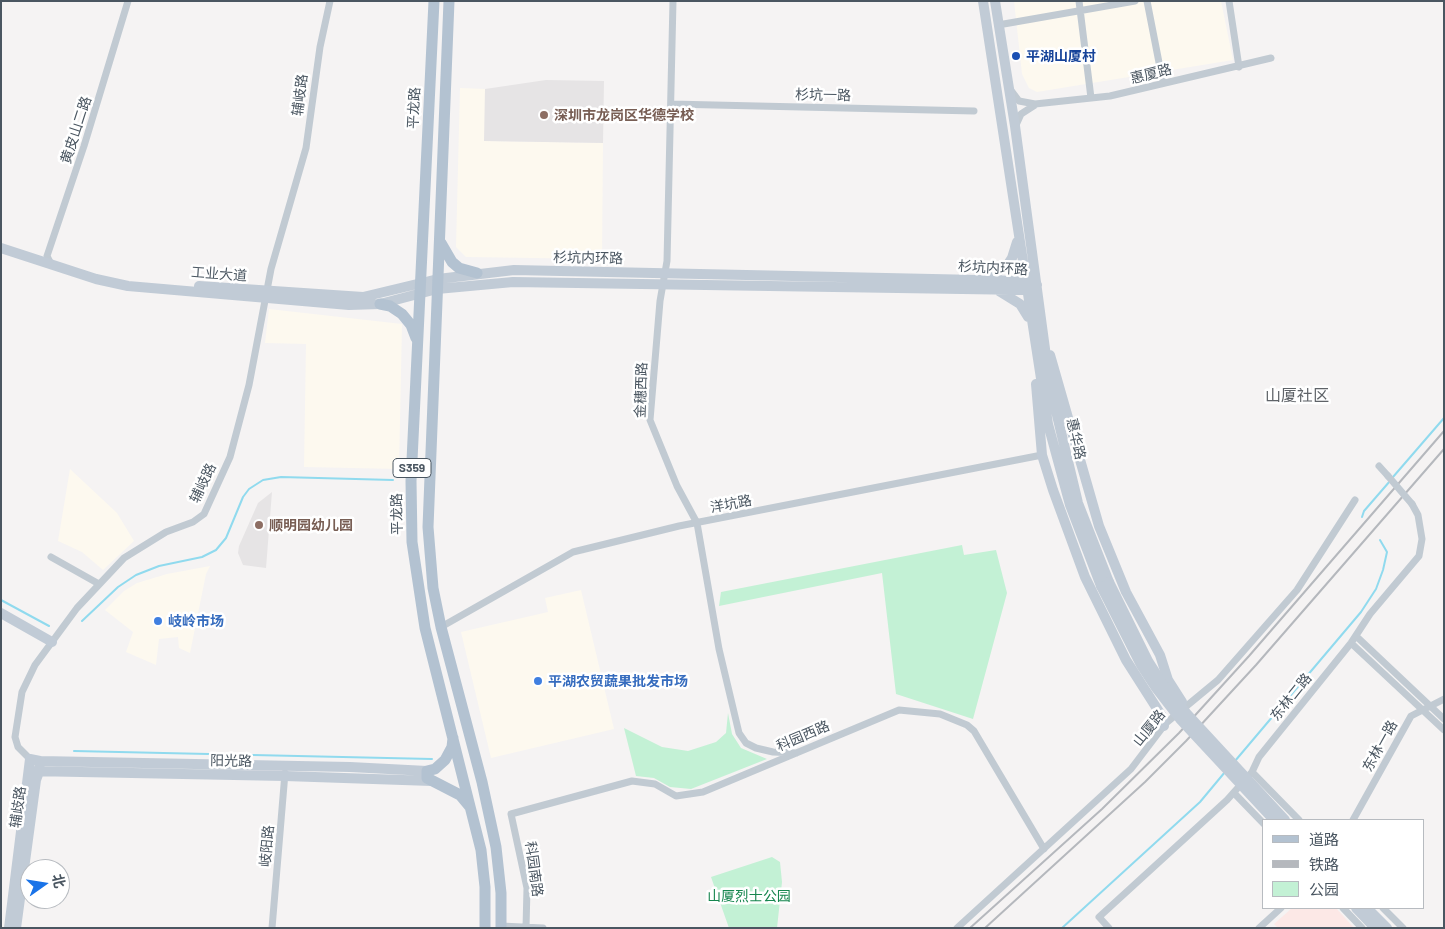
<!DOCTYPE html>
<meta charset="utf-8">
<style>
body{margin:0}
#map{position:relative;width:1445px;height:929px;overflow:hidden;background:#f5f3f3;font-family:Barlow,"Noto Sans SC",sans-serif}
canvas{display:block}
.frame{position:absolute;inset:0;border:2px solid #4a5661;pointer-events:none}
.legend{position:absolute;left:1262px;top:819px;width:162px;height:90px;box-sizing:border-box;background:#fff;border:1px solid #b7bbc0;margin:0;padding:6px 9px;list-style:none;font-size:15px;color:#4a5661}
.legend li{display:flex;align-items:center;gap:10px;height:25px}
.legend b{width:25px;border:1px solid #b7bbc0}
.north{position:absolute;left:20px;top:859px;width:50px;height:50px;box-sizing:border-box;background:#fff;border:1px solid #b7bbc0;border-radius:50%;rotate:77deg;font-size:14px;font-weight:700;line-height:20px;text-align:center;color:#4a5661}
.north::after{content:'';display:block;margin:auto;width:18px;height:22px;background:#1a73e8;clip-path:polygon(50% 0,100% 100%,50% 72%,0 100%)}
</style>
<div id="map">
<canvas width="1445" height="929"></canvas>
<div class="frame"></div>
<ul class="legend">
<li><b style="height:6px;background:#b3c2d1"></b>道路</li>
<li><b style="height:6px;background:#b5b8bd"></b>铁路</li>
<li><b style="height:14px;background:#c3f1d5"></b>公园</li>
</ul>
<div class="north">北</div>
</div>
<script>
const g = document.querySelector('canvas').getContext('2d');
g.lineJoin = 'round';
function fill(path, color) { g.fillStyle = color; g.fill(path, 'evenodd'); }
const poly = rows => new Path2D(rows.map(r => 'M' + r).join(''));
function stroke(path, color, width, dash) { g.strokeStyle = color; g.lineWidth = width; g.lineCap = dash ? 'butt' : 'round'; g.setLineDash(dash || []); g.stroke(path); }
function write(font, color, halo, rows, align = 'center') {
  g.font = font + ' Barlow,"Noto Sans SC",sans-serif'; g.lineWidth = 5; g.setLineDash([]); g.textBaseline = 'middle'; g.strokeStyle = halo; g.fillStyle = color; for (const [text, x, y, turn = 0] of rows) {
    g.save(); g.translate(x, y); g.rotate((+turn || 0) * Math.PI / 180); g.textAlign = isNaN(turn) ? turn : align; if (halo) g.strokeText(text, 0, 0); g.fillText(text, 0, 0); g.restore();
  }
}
fill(poly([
 [1014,1,1221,1,1233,60,1037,92,1029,88,1022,74],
 [460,88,485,89,485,141,603,143,602,259,466,257,456,247],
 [269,309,402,324,399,469,304,467,306,344,265,343],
 [70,469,117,513,134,541,103,570,82,552,58,541],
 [210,566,206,574,190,653,179,648,178,637,159,639,156,665,126,652,133,632,105,610,124,591,137,583,167,574],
 [581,590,614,729,491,758,461,632,548,612,545,598]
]), '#fdf9ef');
fill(poly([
 [546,80,604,81,603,143,484,141,485,89],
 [272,492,266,568,243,565,238,553,239,546,258,503]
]), '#e6e4e5');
fill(poly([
 [1292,908,1336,908,1354,928,1278,928,1274,924]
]), '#fce8e6');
fill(poly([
 [962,545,964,555,996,550,1007,593,973,719,896,694,882,573,719,606,721,592],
 [728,713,732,734,741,748,767,759,691,789,670,787,654,778,636,776,624,728,662,747,688,751,716,742,726,733],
 [772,857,780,862,782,882,777,928,729,928,711,877]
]), '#c3f1d5');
stroke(poly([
 [1393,477,1444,418],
 [1362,517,1364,511,1390,481],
 [1,600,49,626],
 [82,621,118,587,136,575,159,566,202,557,216,550,226,538,243,497,249,489,263,480,281,477,393,480],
 [74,751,432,759],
 [1235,761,1361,612,1376,589,1383,570,1387,552,1380,540],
 [1062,928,1200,802,1225,772]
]), '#90daee', 2);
stroke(poly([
 [673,1,667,261,660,301,650,420,677,486,697,523,719,649,739,733,746,743,756,748,773,752,796,753],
 [1079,1,1091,98],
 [1147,1,1163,83],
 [1229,1,1239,67],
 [998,25,1135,1],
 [1010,89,1019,101,1035,104,1110,96,1271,58],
 [671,104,974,111],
 [1016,125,1021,114,1035,105],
 [51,264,47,256,84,146,128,1],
 [1379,466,1388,476],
 [51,557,99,584],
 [441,627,573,552,679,526,1042,455],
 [1356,636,1444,719],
 [1351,643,1444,730],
 [30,759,18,747,15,737,22,692,35,665,77,608,124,558,166,532,193,522,204,514,230,457,249,385,271,269,306,148,320,47,330,1],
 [1252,772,1299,820],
 [1234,793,1264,824],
 [1353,820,1411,716,1444,699],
 [1343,908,1362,928],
 [1383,908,1403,928],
 [501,926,543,928],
 [272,928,285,773],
 [526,928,527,888,511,814,632,781,655,784,676,796,703,792,899,710,940,714,967,725,974,731,1044,849],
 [957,928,1131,769,1166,723,1218,680,1297,590,1355,500],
 [1109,928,1099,917,1227,800,1252,772,1259,757,1351,643,1370,614,1419,556,1422,539,1418,515,1412,504],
 [1259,928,1281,908]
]), '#c1cad2', 7);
stroke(poly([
 [983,1,1048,424,1070,505,1101,586],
 [995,1,1015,126,1050,386,1078,503,1109,582],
 [1,248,96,279,128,286,349,305,380,304,437,289,513,282,1026,290,1037,285],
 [986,278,1006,267,1012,258,1017,242],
 [199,286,363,297,438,279,514,270,1025,281,1037,285],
 [999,291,1020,304,1028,317],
 [1050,355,1099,526,1126,592,1160,655,1168,680,1182,702],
 [1036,384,1042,455,1053,490,1085,577,1126,660,1163,718,1164,726],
 [1,613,52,642],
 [40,761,350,767,427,771],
 [30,771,285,776,432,781],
 [1356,908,1375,928],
 [1367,908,1387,928],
 [9,928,30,759,40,761,39,772,36,780,16,928]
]), '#c1cbd6', 10);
stroke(poly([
 [434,1,411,481,412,542,425,628,481,850,485,887,485,928],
 [449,1,428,527,433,588,441,627,482,782,496,847,501,893,501,928],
 [441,243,452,262,459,268,477,273],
 [380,304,390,306,402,314,411,325,416,338],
 [453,738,452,747,445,760,435,769,427,771,427,778,460,795,470,807]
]), '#b3c2d1', 11);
stroke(poly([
 [970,928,1102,809,1179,733,1249,656,1444,431],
 [985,928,1145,782,1186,741,1256,665,1444,449]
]), '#b5b8bd', 2);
stroke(poly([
 [1388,476,1412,504]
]), '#c1cad2', 7);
stroke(poly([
 [1109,582,1148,661,1162,683,1187,714,1285,820],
 [1101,586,1141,665,1156,688,1180,719,1274,820]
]), '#c1cbd6', 10);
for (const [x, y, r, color] of [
 [1016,56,5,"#1a4fb4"],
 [544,115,5,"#8d6e63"],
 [259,525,5,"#8d6e63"],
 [158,621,5,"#3f7fe0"],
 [538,681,5,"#3f7fe0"]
]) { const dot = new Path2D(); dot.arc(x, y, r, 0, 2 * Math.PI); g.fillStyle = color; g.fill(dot); stroke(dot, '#fff', 2); }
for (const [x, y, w] of [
 [412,468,38]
]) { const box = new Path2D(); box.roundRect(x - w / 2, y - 9.5, w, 19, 4); g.fillStyle = '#fff'; g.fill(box); stroke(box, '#4a5661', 1); }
write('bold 12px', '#4a5661', null, [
 ["S359",412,468]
]);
write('bold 14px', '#164399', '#fff', [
 ["平湖山厦村",1026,56]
], 'left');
write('14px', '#4a5661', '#fff', [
 ["惠厦路",1151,74,-14],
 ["辅岐路",300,95,-83],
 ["杉坑一路",823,95,1],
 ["平龙路",414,108,-87],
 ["黄皮山二路",76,130,-72],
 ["杉坑内环路",588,258,1],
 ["杉坑内环路",993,268,3],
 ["工业大道",219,274,4],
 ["金穗西路",641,390,-88],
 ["惠华路",1076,439,77],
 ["辅岐路",203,483,-65],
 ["洋坑路",731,504,-11],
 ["平龙路",397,514,-91],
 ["东林二路",1291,697,-51],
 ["山厦路",1149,728,-51],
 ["科园西路",803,736,-23],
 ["东林一路",1380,746,-61],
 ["阳光路",231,761,1],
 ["辅歧路",18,807,-82],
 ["岐阳路",267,846,-85],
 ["科园南路",534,869,82]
]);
write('bold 14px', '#785e54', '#fff', [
 ["深圳市龙岗区华德学校",554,115],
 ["顺明园幼儿园",269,525]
], 'left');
write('bold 14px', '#366cbe', '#fff', [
 ["岐岭市场",168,621],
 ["平湖农贸蔬果批发市场",548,681]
], 'left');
write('14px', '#17864f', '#fff', [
 ["山厦烈士公园",749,896]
]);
write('16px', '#5f6368', '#fff', [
 ["山厦社区",1297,396]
]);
</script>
